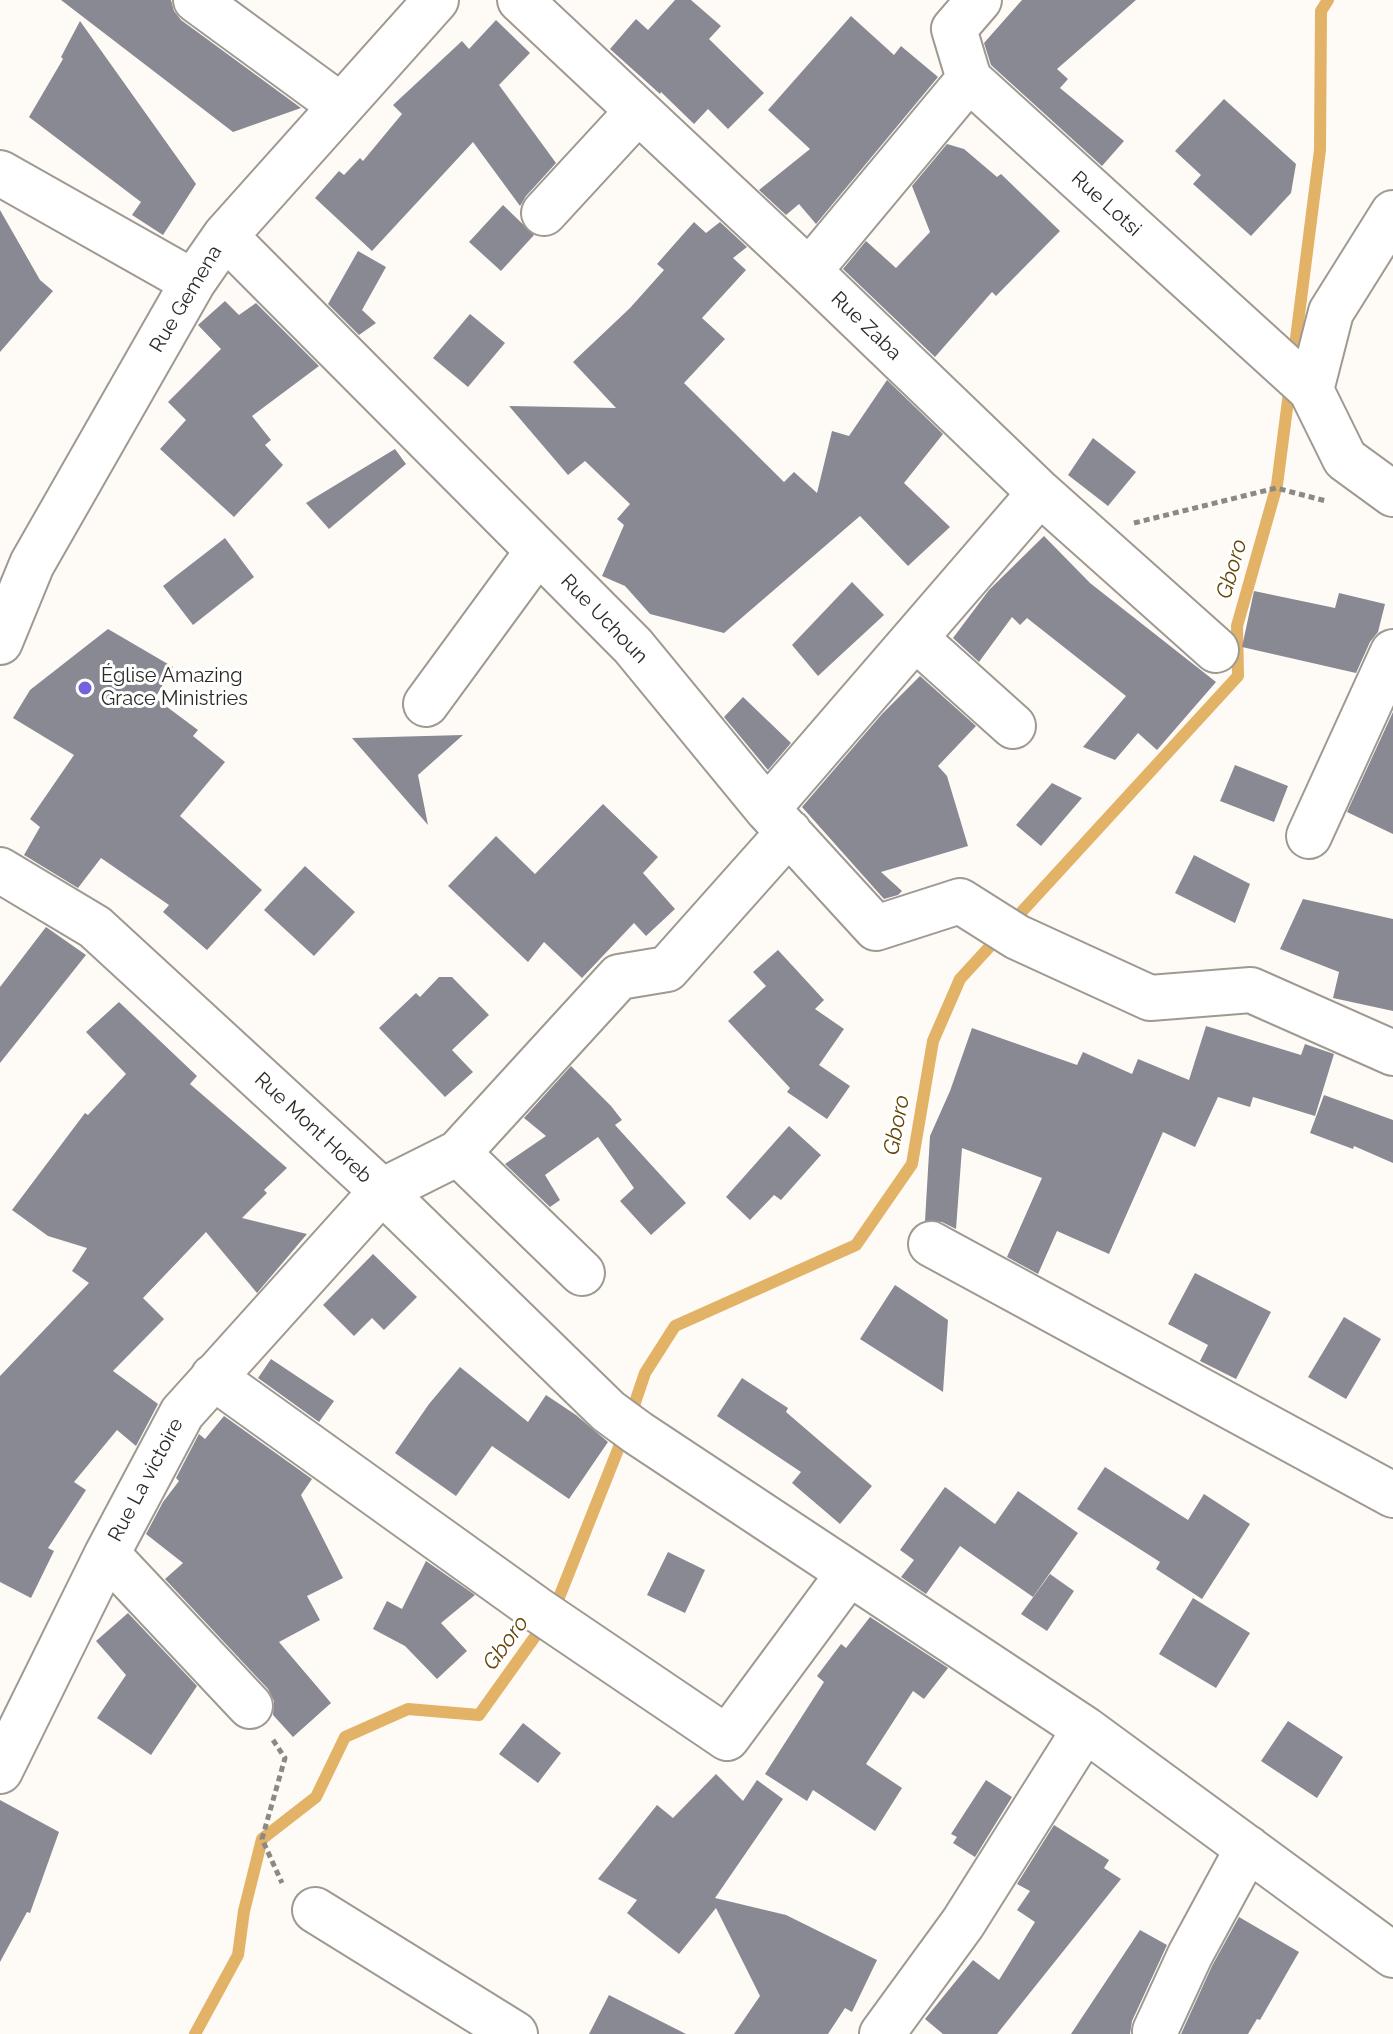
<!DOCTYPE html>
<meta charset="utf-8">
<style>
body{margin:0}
canvas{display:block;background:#fefaf5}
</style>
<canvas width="1393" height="2034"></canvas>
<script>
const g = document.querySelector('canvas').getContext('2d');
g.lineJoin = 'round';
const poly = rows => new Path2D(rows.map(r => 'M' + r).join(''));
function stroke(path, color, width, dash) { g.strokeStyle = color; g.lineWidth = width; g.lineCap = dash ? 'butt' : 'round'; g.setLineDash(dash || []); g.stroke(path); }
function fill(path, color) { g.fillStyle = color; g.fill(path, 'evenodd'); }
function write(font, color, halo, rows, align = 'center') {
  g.font = font + ' Raleway,sans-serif'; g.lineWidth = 6; g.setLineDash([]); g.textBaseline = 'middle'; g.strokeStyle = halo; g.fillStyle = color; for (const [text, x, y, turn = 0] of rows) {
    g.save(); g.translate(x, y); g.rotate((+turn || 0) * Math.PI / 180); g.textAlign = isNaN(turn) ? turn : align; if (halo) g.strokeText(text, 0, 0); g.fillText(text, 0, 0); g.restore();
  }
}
stroke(poly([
 [1293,362,1320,150,1321,11,1328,0],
 [195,2034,238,1955,244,1911,262,1839,316,1797,345,1737,408,1709,479,1715,554,1610,625,1432,645,1373,675,1326,856,1245,912,1164,933,1041,960,979,1238,676,1237,626,1277,485,1290,385]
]), '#e2b366', 12);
fill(poly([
 [61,0,171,0,174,11,181,20,301,108,233,132],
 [675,0,691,0,721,26,709,39,764,93,728,129,708,109,694,124,661,92,660,94,610,49,636,19,648,30],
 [1022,0,1136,0,1057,69,1068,79,1060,88,1124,141,1102,166,991,65,984,43],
 [851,16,894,55,901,46,938,77,816,224,799,204,786,215,759,190,810,149,768,110],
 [496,20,530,53,499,85,556,163,526,196,520,206,473,142,372,251,315,198,339,171,344,175,360,158,363,161,402,114,393,105,462,41,469,49],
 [80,21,196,184,163,235,132,215,141,202,29,117,63,59,61,57],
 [1224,99,1296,164,1291,193,1251,236,1193,184,1201,175,1175,151],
 [947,144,964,149,997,177,1001,174,1060,231,996,296,992,292,935,357,843,269,866,241,896,268,930,232,912,186],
 [503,205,534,235,501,271,469,242],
 [0,210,40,280,53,291,0,352],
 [694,222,706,233,720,222,747,247,733,258,746,270,702,318,725,339,684,383,784,482,794,472,817,493,832,431,849,436,887,380,943,434,904,483,950,527,908,566,860,516,724,633,650,614,625,586,602,576,624,525,617,519,630,504,585,461,568,475,509,406,616,408,573,362,630,308,664,270,657,264],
 [358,251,386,267,362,310,376,323,359,335,328,304],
 [225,301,239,315,256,303,319,366,252,416,271,440,265,445,283,465,234,517,160,449,186,420,168,402,221,349,198,325],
 [470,314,505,343,468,387,433,358],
 [1093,438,1136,472,1108,506,1068,475],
 [395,449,406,464,329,529,306,503],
 [1044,536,1090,583,1216,682,1157,750,1138,733,1115,760,1083,747,1126,696,1027,618,1020,625,1012,617,979,662,953,638,989,590],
 [225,538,254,577,193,625,163,586],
 [852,582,884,615,818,676,792,645],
 [1254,591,1335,608,1339,593,1385,604,1378,632,1370,642,1356,673,1242,647],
 [108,629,173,667,155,698,198,730,193,736,225,762,180,816,262,890,207,950,163,912,169,905,101,858,78,888,24,855,40,827,30,819,74,755,13,718,30,690],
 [920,676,976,726,938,766,947,776,968,846,881,872,902,891,898,895,884,899,802,807,882,714],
 [743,697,791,743,768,770,724,717],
 [1393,712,1393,834,1347,812],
 [463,735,418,775,428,825,352,738],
 [1235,765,1288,786,1274,822,1220,801],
 [1052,783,1082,798,1041,846,1016,825],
 [603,804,658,857,643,873,675,909,646,936,634,923,582,978,544,942,528,962,448,886,496,836,535,874],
 [1194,855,1250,884,1235,923,1175,893],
 [305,866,355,912,314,956,264,910],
 [1303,899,1393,919,1393,1011,1333,998,1339,972,1280,949],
 [46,927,86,955,0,1063,0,987],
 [778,950,824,1000,815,1009,844,1029,819,1065,850,1086,827,1119,787,1092,790,1088,728,1021,766,986,753,972],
 [439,977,452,977,489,1015,452,1050,473,1072,445,1097,379,1028,416,993,420,997],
 [119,1002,197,1076,190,1084,287,1168,264,1190,267,1193,242,1218,307,1234,257,1293,206,1232,143,1298,164,1319,113,1371,158,1404,136,1446,117,1430,74,1482,86,1490,48,1548,54,1551,31,1598,0,1582,0,1376,89,1283,72,1271,87,1248,48,1236,12,1210,85,1113,88,1115,126,1074,86,1032],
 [1206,1026,1301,1055,1305,1044,1334,1054,1315,1116,1253,1097,1250,1107,1218,1097,1195,1147,1163,1132,1109,1254,1057,1231,1038,1274,1007,1257,1042,1178,962,1148,956,1229,942,1222,925,1221,930,1136,950,1091,972,1028,1077,1065,1083,1052,1132,1074,1138,1059,1189,1080],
 [571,1066,611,1106,622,1120,615,1125,686,1203,651,1235,620,1201,634,1188,598,1137,545,1175,560,1200,550,1207,505,1164,546,1136,524,1118],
 [1324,1095,1393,1120,1393,1163,1354,1146,1353,1149,1310,1133],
 [789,1126,821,1155,781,1200,774,1195,750,1220,726,1197],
 [373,1254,417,1297,384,1330,372,1318,354,1336,323,1305],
 [1195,1273,1271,1312,1236,1379,1200,1361,1208,1345,1168,1324],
 [895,1285,948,1320,943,1392,860,1339],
 [1344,1317,1381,1339,1346,1399,1308,1377],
 [271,1359,334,1401,319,1422,258,1378],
 [460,1367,528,1422,546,1395,576,1415,608,1442,569,1499,492,1446,456,1496,395,1453,429,1404],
 [742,1378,788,1408,786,1412,872,1486,840,1524,792,1483,801,1472,717,1416],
 [224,1416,312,1479,301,1495,343,1578,307,1596,320,1620,279,1642,331,1703,293,1737,273,1715,274,1701,268,1689,165,1579,183,1563,146,1534,163,1502,179,1481,176,1478,199,1434,205,1439],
 [1105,1467,1188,1520,1204,1494,1250,1524,1202,1599,1156,1569,1160,1562,1077,1509],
 [945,1487,995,1524,1018,1491,1078,1533,1033,1597,960,1546,926,1594,901,1577,914,1560,900,1550],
 [668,1552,705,1570,685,1613,647,1595],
 [426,1561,475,1595,441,1623,467,1651,437,1679,405,1646,373,1629,387,1601,402,1609],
 [1050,1574,1074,1591,1047,1631,1021,1614],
 [1193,1598,1250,1633,1216,1688,1159,1654],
 [128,1613,197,1686,151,1755,97,1718,126,1675,96,1641],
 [870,1617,948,1668,924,1699,913,1691,866,1764,902,1788,875,1831,813,1790,807,1801,765,1774,824,1682,817,1676,841,1644,846,1648],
 [1288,1721,1343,1757,1317,1798,1261,1761],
 [523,1723,561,1753,538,1783,499,1754],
 [716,1774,743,1801,757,1780,783,1799,715,1898,786,1915,877,1960,852,2012,845,2008,828,2034,734,2034,760,1996,716,1908,679,1954,627,1913,637,1900,598,1879,657,1805,673,1818],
 [986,1780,1012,1797,975,1857,953,1843,957,1837,951,1834],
 [0,1800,59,1832,30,1913,27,1912,0,1962],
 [1054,1825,1109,1860,1104,1868,1121,1879,997,2034,943,2034,925,2019,973,1960,999,1980,1035,1922,1017,1910,1030,1891,1017,1884],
 [1239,1917,1299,1952,1260,2020,1257,2019,1248,2034,1181,2034,1212,1966],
 [1140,1930,1167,1945,1132,2021,1130,2034,1071,2034],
 [609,1995,686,2034,589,2034]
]), '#898993');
const minor = poly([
 [196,0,341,106],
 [520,0,809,271,1040,493,1216,650],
 [979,0,954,29,969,79,1311,390],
 [0,173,193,282],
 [544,213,638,111],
 [1393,213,1331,312,1311,390,1345,459,1393,494],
 [225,236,633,646,767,809,876,928,960,901,1017,937,1150,998,1251,990,1393,1053],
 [809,271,969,79],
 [915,638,1013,726],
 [0,642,32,564,193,282,225,236,436,0],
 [426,704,538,551],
 [767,809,1040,493],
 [1309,836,1393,652],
 [0,870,95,927,382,1191,608,1411,638,1433,1085,1729,1393,1955],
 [458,1153,582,1273],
 [931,1244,1393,1495],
 [213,1377,535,1608,727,1738,849,1573],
 [107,1554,250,1706],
 [0,1771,107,1554,182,1413,382,1191,458,1153,619,977,667,969,789,832],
 [315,1910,515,2034],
 [1155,2031,1190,1955,1248,1848],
 [882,2034,963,1923,1085,1729]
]);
stroke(minor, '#9f9991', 48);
stroke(poly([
 [1134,523,1276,488,1326,501],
 [273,1740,285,1758,262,1839,282,1883]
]), '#8c8985', 5, [6, 4]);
stroke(minor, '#fff', 44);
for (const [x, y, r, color] of [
 [85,688,8,"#7362dc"]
]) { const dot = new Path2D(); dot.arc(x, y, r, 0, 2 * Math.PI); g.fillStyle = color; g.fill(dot); stroke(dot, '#fff', 3); }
write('20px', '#2c2a26', '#fff', [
 ["Rue Lotsi",1106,204,42],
 ["Rue Gemena",186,299,-59],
 ["Rue Zaba",866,326,44],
 ["Rue Uchoun",604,619,46],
 ["Rue Mont Horeb",313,1128,43],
 ["Rue La victoire",146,1480,-62]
]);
write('20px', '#2c2a26', '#fff', [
 ["Église Amazing",101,676],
 ["Grace Ministries",101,699]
], 'left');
write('italic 22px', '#634403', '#fff', [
 ["Gboro",1232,569,-74],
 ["Gboro",897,1125,-79],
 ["Gboro",506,1643,-54]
]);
</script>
